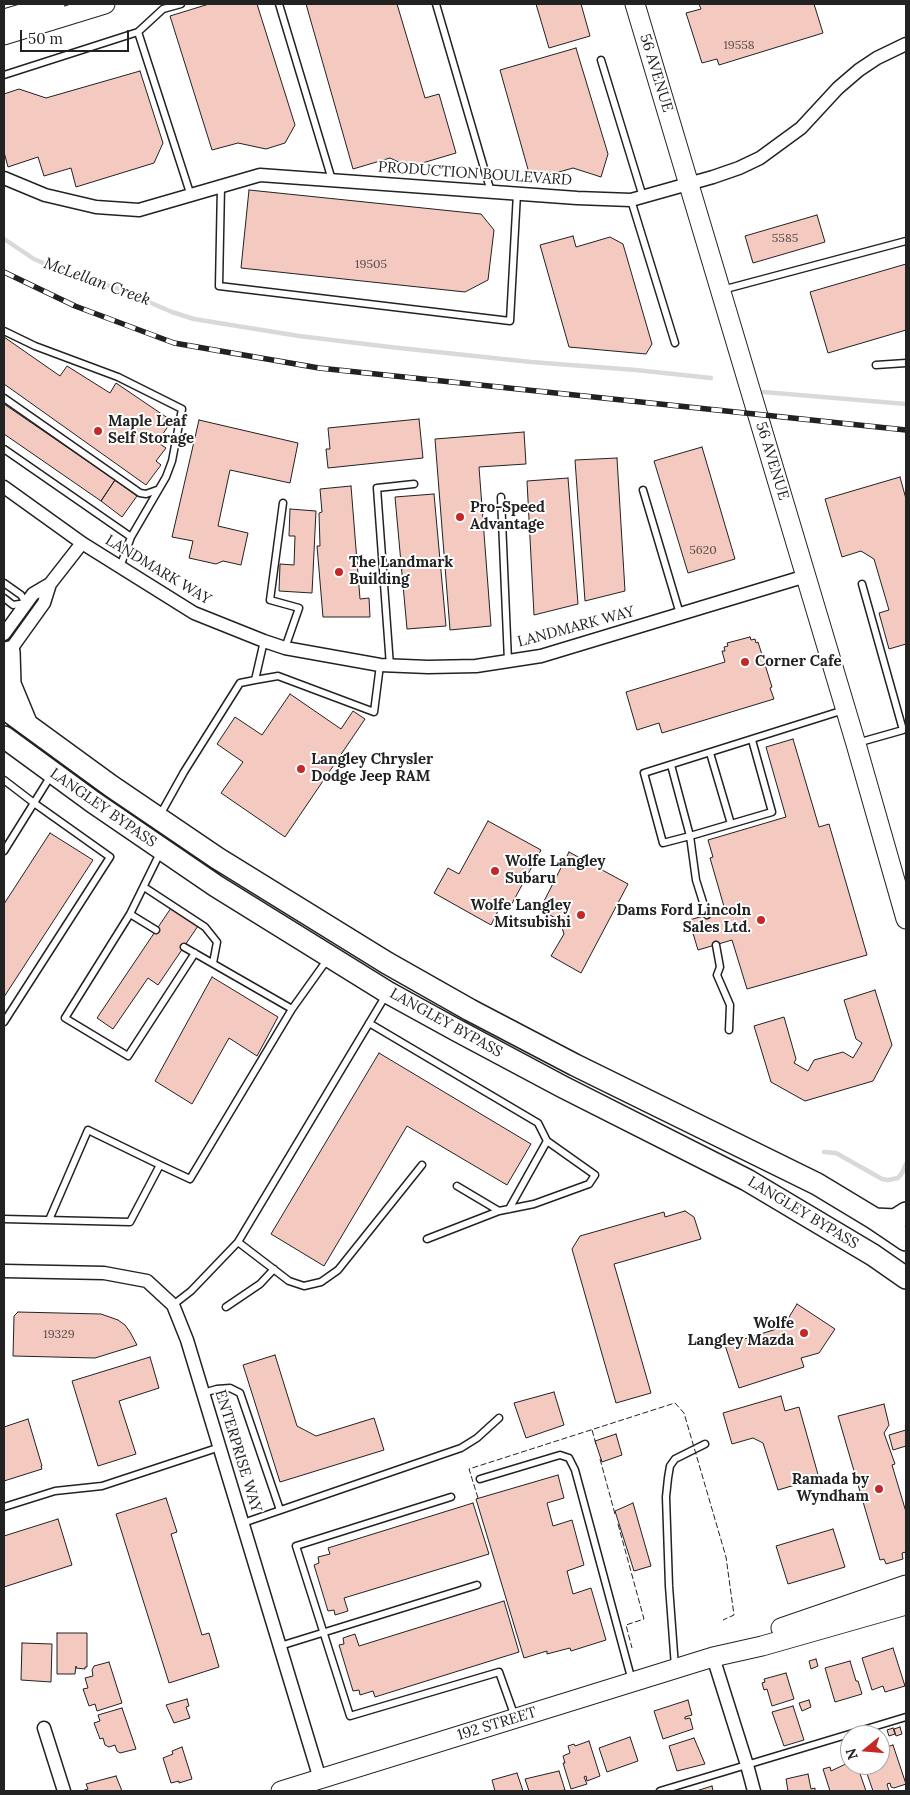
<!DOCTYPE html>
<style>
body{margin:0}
#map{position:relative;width:910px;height:1795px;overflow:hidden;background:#fff;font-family:Lora,serif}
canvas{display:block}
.frame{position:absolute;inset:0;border:5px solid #222;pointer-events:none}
.north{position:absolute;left:840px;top:1725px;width:50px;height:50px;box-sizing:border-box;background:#fff;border:1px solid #a7a7a7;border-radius:50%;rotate:253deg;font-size:14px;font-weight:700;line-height:20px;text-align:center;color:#222}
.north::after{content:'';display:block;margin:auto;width:18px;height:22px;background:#c62828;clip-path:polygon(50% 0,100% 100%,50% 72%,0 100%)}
.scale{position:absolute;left:20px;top:30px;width:109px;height:22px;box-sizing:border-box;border:2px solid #222;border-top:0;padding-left:6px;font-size:15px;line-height:18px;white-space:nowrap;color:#222;-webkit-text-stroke:4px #fff;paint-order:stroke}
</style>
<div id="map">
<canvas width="910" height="1795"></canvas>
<div class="frame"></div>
<div class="north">N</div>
<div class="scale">50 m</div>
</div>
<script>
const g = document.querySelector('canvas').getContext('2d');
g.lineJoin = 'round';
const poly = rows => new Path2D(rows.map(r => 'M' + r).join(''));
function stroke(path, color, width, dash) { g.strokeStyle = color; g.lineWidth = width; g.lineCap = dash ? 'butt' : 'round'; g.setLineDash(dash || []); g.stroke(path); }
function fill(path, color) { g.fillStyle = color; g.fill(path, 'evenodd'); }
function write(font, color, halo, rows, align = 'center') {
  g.font = font + ' Lora,serif'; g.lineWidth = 4; g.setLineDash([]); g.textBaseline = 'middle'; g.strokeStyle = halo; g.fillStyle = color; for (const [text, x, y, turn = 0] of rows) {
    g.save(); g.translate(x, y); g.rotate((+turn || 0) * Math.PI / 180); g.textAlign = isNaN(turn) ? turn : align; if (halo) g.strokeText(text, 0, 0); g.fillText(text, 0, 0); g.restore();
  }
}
stroke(poly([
 [4,239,34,259,83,280,114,287,172,312,194,319,299,336,390,347,531,362,636,370,711,378],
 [763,392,906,404],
 [824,1152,836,1153,882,1179,888,1180,898,1178,902,1173,906,1164]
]), '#d9d9d9', 4.5);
const building = poly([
 [209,4,257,4,295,125,285,143,266,149,238,143,212,150,170,16,209,4],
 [306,4,397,4,425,98,439,94,456,153,409,167,390,158,353,169,306,4],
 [536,4,581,4,590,36,549,48,536,4],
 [699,4,814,4,823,33,719,65,717,59,702,63,686,13,701,9,699,4],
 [576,48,608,154,601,177,573,168,531,180,500,70,576,48],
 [140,71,163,143,154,163,76,187,71,168,44,176,38,157,8,167,4,152,4,94,19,89,46,98,140,71],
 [249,190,481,214,494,230,488,280,465,292,241,268,249,190],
 [817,215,825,242,753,263,745,236,817,215],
 [573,236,576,247,610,237,623,244,652,344,646,354,569,347,540,245,573,236],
 [906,264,906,330,828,353,810,292,906,264],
 [4,337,60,376,67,366,110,393,116,383,172,421,157,442,166,448,156,461,161,465,146,485,4,384,4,337],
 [4,404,115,480,101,501,4,434,4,404],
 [419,419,423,458,328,468,326,449,330,449,328,428,419,419],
 [199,420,298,443,290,483,230,470,218,526,248,533,241,565,223,561,216,564,189,558,193,541,172,537,199,420],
 [524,432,526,464,479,467,491,626,450,630,435,439,524,432],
 [702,447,735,559,688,573,654,461,702,447],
 [617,458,625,591,585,601,575,460,617,458],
 [900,477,906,499,906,644,889,649,879,613,889,610,874,559,861,551,842,557,825,499,900,477],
 [568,478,578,604,534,615,527,481,568,478],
 [115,480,137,496,122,517,101,501,115,480],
 [351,486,360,599,369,598,370,617,323,617,317,546,320,546,319,513,322,512,320,489,351,486],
 [434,494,446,626,407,629,395,497,434,494],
 [290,509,316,511,312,593,279,591,280,564,294,565,295,536,289,536,290,509],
 [750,637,751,640,755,639,756,643,758,642,772,687,770,688,774,699,662,733,659,723,637,730,626,692,725,662,722,651,725,651,724,647,728,646,727,643,750,637],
 [290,694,341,729,353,711,365,719,285,837,221,793,243,762,217,744,235,717,262,735,290,694],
 [793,739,819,827,829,824,867,955,747,989,732,940,698,950,689,920,725,910,710,858,713,857,708,840,786,817,766,747,793,739],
 [488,821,541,850,509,909,501,905,491,925,434,893,448,868,459,874,488,821],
 [50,833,93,860,4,997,4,904,50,833],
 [569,852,628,884,581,973,551,956,564,934,560,921,540,909,569,852],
 [171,908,198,926,158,985,148,978,113,1029,97,1018,171,908],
 [212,977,278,1017,257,1056,229,1038,192,1104,155,1081,212,977],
 [875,990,892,1045,873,1081,805,1101,771,1082,754,1026,784,1017,796,1059,794,1063,808,1071,814,1060,843,1052,853,1058,862,1043,856,1039,844,1000,875,990],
 [379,1053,531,1144,507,1185,407,1126,324,1266,271,1234,379,1053],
 [685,1211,694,1217,701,1239,614,1264,651,1393,616,1403,572,1249,580,1236,664,1212,665,1217,685,1211],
 [797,1304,835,1329,819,1353,801,1358,804,1367,739,1388,725,1345,783,1327,797,1304],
 [18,1312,101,1314,118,1320,125,1325,130,1332,137,1345,95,1358,13,1356,14,1316,18,1312],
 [275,1355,297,1426,316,1436,374,1418,384,1450,280,1482,243,1365,275,1355],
 [150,1357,159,1388,119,1401,136,1454,98,1466,72,1381,150,1357],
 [554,1392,564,1425,526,1438,514,1403,554,1392],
 [781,1396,785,1411,799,1407,819,1478,778,1490,763,1443,753,1438,732,1444,723,1413,781,1396],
 [884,1404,889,1425,884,1433,895,1464,892,1465,906,1512,906,1552,902,1553,903,1559,886,1564,884,1559,880,1560,838,1416,884,1404],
 [28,1419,42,1466,41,1466,42,1469,4,1481,4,1427,28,1419],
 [906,1430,906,1446,893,1450,889,1435,906,1430],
 [616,1434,622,1455,602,1462,595,1441,616,1434],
 [558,1475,564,1498,547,1503,553,1526,572,1520,584,1565,567,1571,573,1594,591,1588,606,1640,571,1651,570,1648,547,1654,547,1651,524,1658,476,1499,558,1475],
 [166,1498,177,1532,171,1534,202,1635,209,1633,219,1667,169,1683,116,1514,166,1498],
 [473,1503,489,1554,344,1598,348,1611,335,1615,334,1610,328,1611,314,1565,319,1563,318,1557,330,1554,328,1548,473,1503],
 [633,1503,651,1566,634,1571,615,1511,633,1503],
 [58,1519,72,1565,4,1587,4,1536,58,1519],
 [833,1529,845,1567,788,1584,776,1546,833,1529],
 [504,1601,519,1652,375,1697,373,1691,360,1695,359,1690,353,1691,339,1645,344,1644,343,1638,355,1634,359,1646,504,1601],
 [57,1633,87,1633,87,1667,85,1667,85,1669,76,1668,76,1666,75,1674,57,1674,57,1633],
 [22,1643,52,1644,51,1682,21,1680,22,1643],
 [893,1648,905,1686,885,1692,883,1686,872,1690,862,1658,893,1648],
 [816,1659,818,1666,811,1669,809,1661,816,1659],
 [850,1661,856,1681,858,1681,862,1694,835,1702,825,1668,850,1661],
 [109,1662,122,1703,97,1711,95,1704,89,1706,83,1689,88,1688,85,1678,93,1676,92,1670,94,1666,109,1662],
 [786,1673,794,1699,772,1706,767,1689,764,1690,762,1683,765,1682,764,1679,786,1673],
 [187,1699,189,1706,186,1707,190,1718,174,1723,166,1705,187,1699],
 [688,1700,692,1715,685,1717,685,1719,690,1718,693,1729,663,1739,654,1711,688,1700],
 [809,1700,811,1707,802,1711,799,1703,809,1700],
 [793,1706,804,1740,784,1746,772,1712,793,1706],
 [122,1708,136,1749,120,1753,117,1751,115,1745,109,1747,105,1745,103,1738,100,1739,94,1723,100,1721,98,1715,122,1708],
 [900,1727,902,1734,896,1736,894,1729,900,1727],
 [893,1728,895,1734,889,1736,887,1730,893,1728],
 [630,1737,638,1761,607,1772,599,1748,630,1737],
 [694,1738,705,1764,677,1771,669,1746,694,1738],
 [589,1741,600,1776,587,1781,586,1776,584,1777,587,1784,571,1789,563,1763,565,1763,563,1756,570,1753,568,1746,574,1744,575,1746,589,1741],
 [893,1745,906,1784,894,1788,891,1787,890,1783,887,1784,889,1791,873,1791,864,1765,880,1765,880,1759,883,1756,880,1749,893,1745],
 [182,1747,192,1779,179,1783,179,1781,171,1783,163,1758,173,1754,172,1751,182,1747],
 [850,1762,850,1765,857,1765,866,1791,830,1791,823,1769,830,1767,831,1771,850,1762],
 [559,1771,565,1790,559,1791,529,1791,525,1779,559,1771],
 [517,1773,523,1791,495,1791,492,1780,517,1773],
 [808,1774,811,1789,815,1788,815,1791,788,1791,786,1779,808,1774],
 [116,1776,122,1791,82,1791,88,1789,86,1784,116,1776],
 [712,1786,713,1791,696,1791,712,1786]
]);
fill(building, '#f3c9c0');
stroke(building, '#222', 1);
const service = poly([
 [279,4,332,180],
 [436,4,491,192],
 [138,32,163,9,181,4],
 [601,60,643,197],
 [4,75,138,32,191,196],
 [221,186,219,286,510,321,517,193],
 [631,200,675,343],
 [722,290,906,241],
 [4,331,35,346,118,377,182,409,172,461,166,477,131,537,120,567],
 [876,365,906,363],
 [4,398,140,493,146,494,157,490],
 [4,449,131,537],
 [643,490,680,614],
 [501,497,508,661],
 [283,503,270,600,299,608,285,648],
 [4,583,21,595,26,603,13,605,4,598],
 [390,666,377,488,414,484],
 [255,680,278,676,374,712,380,665],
 [857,743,903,730,862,584],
 [710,753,731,824],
 [671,765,690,836,663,843,644,773,844,710],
 [4,780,34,803,110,857,4,1022],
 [160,815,184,772,240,683,255,680,264,641],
 [4,851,52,774],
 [144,887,205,927,217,942,213,963],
 [130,914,65,1018,128,1056,195,953],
 [707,915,696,880,690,836,772,812,752,740],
 [156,930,130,914,160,853],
 [716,945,720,967,717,975,730,1005,729,1030],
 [184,947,292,1009,327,960],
 [369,1023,538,1123,547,1141,595,1175,589,1184,534,1204,499,1211,457,1186],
 [509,1209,547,1141],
 [4,1219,130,1222,160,1165,190,1179,292,1009],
 [49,1220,88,1130,160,1165],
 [427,1239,499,1211],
 [238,1242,289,1281,304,1286,321,1282,338,1270,422,1165],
 [173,1305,191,1291,238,1242,386,995],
 [226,1307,260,1284,274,1269],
 [203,1393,217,1389,230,1388,240,1393,280,1510],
 [480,1479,560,1455,569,1458,575,1470,632,1681],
 [451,1497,296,1546,350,1716,499,1672,515,1717],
 [4,1507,55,1491,102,1486,220,1447],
 [243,1523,461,1448,477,1438,499,1418],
 [280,1646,477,1585],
 [675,1667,669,1586,666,1497,668,1478,670,1466,675,1459,705,1444],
 [660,1791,906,1717]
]);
const minor = poly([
 [4,178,45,195,96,207,139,210,260,175,577,198,631,200,713,177,739,168,760,158,801,128,838,88,859,70,877,58,906,44],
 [4,487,82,543,194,613,264,641,285,648,380,665,428,667,476,666,541,656,806,576],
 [4,634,33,594,50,584],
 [6,656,44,603,50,584,82,543],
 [4,1271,104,1273,147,1281,173,1305,187,1340,320,1779],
 [713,1657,747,1765,754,1791],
 [44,1728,64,1791]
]);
const secondary = poly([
 [635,4,856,744,906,919],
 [4,19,55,4],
 [4,35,105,4],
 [781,1628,906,1585],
 [281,1791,713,1657,762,1646,906,1605]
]);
const trunk = poly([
 [9,652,10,684,27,725],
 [4,708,111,786,217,858,387,963,470,1010,575,1065,817,1184,875,1219,906,1240],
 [4,737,93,802,216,886,387,992,458,1031,563,1087,747,1180,873,1255,906,1278],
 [875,1219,895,1220,906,1213]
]);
stroke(service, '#222', 9);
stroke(minor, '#222', 15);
stroke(secondary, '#222', 21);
stroke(trunk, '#222', 24);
stroke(service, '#fff', 6);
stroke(minor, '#fff', 12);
stroke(secondary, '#fff', 19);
stroke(trunk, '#fff', 21);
const rail = poly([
 [4,272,75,306,174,343,319,368,906,430]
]);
stroke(rail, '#222', 5.5);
stroke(rail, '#fff', 4, [11]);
stroke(poly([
 [592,1430,596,1444],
 [600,1459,615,1514],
 [478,1498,469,1469,675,1403,684,1413,726,1557,734,1615,723,1620],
 [618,1524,644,1619,626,1625,632,1648]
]), '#222', 1, [6, 2.5]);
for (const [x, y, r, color] of [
 [98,431,5,"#c62828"],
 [460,517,5,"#c62828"],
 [339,572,5,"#c62828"],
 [745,662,5,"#c62828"],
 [301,769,5,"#c62828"],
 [495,871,5,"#c62828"],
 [581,915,5,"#c62828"],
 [761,920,5,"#c62828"],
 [804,1333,5,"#c62828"],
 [879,1489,5,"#c62828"]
]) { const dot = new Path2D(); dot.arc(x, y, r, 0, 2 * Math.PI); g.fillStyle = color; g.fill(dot); stroke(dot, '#fff', 2); }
write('12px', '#564c4a', null, [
 ["19558",739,46],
 ["5585",785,239],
 ["19505",371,265],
 ["5620",703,551],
 ["19329",59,1335]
]);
write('15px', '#222', '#fff', [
 ["56 AVENUE",656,73,73],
 ["PRODUCTION BOULEVARD",475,174,4],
 ["56 AVENUE",772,461,73],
 ["LANDMARK WAY",158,570,31],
 ["LANDMARK WAY",576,627,-15],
 ["LANGLEY BYPASS",103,808,35],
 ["LANGLEY BYPASS",446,1023,29],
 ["LANGLEY BYPASS",803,1213,31],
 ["ENTERPRISE WAY",238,1451,73],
 ["192 STREET",497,1724,-17]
]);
write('bold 15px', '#222', '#fff', [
 ["Maple Leaf",108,422],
 ["Self Storage",108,439],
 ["Pro-Speed",470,508],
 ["Advantage",470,525],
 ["The Landmark",349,563],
 ["Building",349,580],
 ["Corner Cafe",755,662],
 ["Langley Chrysler",311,760],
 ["Dodge Jeep RAM",311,777],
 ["Wolfe Langley",505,862],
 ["Subaru",505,879],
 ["Wolfe Langley",571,906,"right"],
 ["Mitsubishi",571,923,"right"],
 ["Dams Ford Lincoln",751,911,"right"],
 ["Sales Ltd.",751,928,"right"],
 ["Wolfe",794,1324,"right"],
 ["Langley Mazda",794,1341,"right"],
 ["Ramada by",869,1480,"right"],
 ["Wyndham",869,1497,"right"]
], 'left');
write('italic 16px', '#222', '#fff', [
 ["McLellan Creek",97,282,20]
]);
</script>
